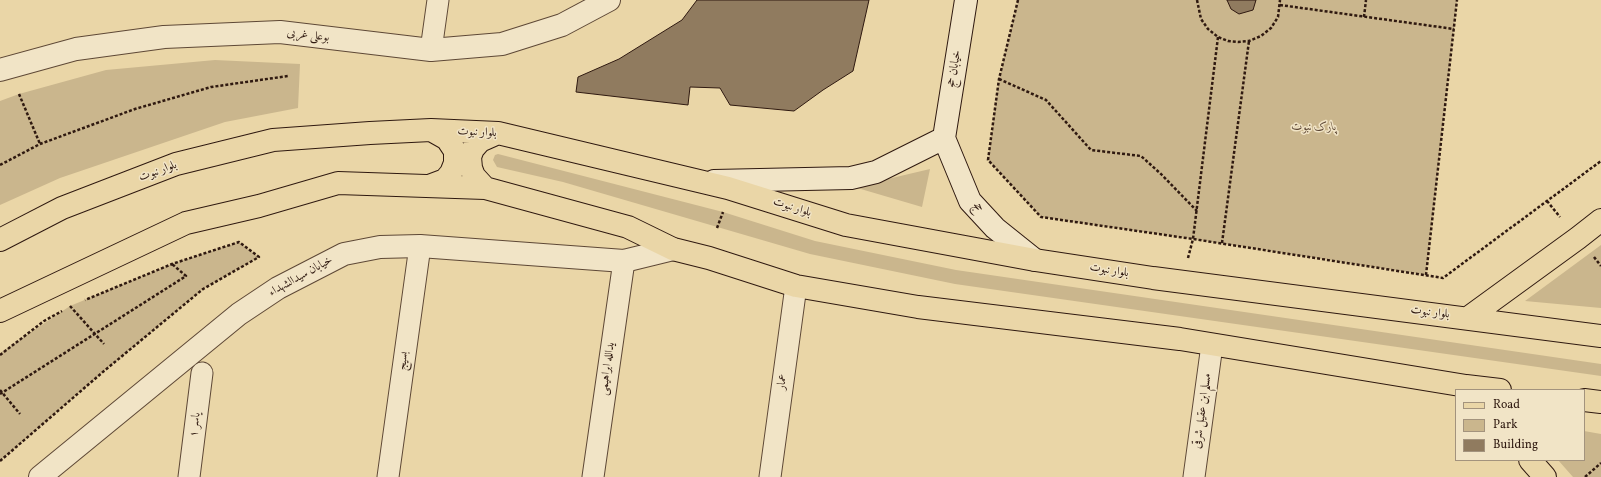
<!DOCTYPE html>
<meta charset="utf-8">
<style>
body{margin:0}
#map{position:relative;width:1601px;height:477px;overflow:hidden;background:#ead6a7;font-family:Vollkorn,serif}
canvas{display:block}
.legend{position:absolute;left:1455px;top:389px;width:130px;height:72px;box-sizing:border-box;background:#f1e4c6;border:1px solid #a3937d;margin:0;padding:5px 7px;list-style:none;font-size:12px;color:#2f1910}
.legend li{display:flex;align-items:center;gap:8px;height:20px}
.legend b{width:20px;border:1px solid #a3937d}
</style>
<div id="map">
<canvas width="1601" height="477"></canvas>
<ul class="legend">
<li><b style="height:5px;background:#ead6a7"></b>Road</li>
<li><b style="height:11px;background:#cab68d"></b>Park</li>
<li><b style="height:11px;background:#907b5f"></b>Building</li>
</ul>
</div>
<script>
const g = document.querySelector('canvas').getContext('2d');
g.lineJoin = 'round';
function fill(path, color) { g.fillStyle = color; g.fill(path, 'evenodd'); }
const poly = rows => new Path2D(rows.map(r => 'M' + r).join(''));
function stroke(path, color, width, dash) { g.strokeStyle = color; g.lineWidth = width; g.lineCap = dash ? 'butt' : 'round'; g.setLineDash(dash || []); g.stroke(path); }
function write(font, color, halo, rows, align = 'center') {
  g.font = font + ' Vollkorn,Amiri,serif'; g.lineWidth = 3; g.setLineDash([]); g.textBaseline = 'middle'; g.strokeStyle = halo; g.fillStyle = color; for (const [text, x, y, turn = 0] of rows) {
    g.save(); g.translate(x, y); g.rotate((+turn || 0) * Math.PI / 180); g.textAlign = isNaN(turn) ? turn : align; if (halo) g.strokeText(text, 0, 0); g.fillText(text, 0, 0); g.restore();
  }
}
fill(poly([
 [1018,0,1457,0,1426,275,1193,239,1041,217,988,160,999,79],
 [215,60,300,64,298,108,225,122,60,178,0,205,0,101,19,94,106,70],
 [498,154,723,212,815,241,956,270,1601,364,1601,376,955,284,810,254,563,182,497,167,493,160,495,155],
 [930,169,922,207,854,187],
 [239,242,259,257,203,289,104,371,0,461,0,353,70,306,172,264],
 [1601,245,1601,308,1525,301],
 [1584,431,1601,434,1601,477,1573,477,1558,460,1584,460]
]), '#cab68d');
const building = poly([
 [697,0,869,0,853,71,823,90,794,111,730,105,720,88,690,87,688,105,576,92,578,77,619,59,682,20,697,0],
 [1227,0,1256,0,1253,10,1239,14,1231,9,1227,0]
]);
fill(building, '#907b5f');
stroke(building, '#2f1910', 1);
const minor = poly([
 [431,50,438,0],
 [189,477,202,373],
 [388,477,420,246],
 [593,477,624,261],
 [770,477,796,286],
 [1194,477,1212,345]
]);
const tertiary = poly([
 [0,70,76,49,164,37,280,32,431,50,502,44,562,25,609,0],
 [40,477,239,314,278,288,344,254,380,247,420,246,624,261,673,249]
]);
const secondary = poly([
 [944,138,970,201,995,228,1035,260],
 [944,138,966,0],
 [714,181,851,178,876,172,944,138]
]);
const primary = poly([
 [429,186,445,180,451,173,455,163,455,151,447,139,431,130],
 [485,188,474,176,471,168,470,157,473,149,480,141,498,133],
 [0,240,62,208,176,164,273,140,370,133,431,130,498,133,728,188,846,225,1035,260,1153,278,1601,336],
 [0,311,186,223,259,206,338,183,485,188,628,227,673,249,709,258,796,286,918,307,1180,339,1466,386,1500,390],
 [1468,318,1578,238,1601,220],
 [1584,400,1601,402],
 [1530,460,1545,477]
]);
stroke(minor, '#5e4836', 23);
stroke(tertiary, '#5e4836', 24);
stroke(secondary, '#2f1910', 24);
stroke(primary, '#2f1910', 24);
stroke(poly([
 [1018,0,999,79,988,160,1041,217,1193,239,1443,278,1601,161],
 [1197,0,1201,19,1208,29,1218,37,1228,41,1238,42,1249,41,1261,36,1271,28,1278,17,1280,0],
 [1280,5,1454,29],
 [1364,17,1366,0],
 [999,79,1046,100,1091,150,1141,156,1161,174,1197,211],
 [19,94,40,144],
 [0,165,40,144,135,109,211,87,288,76],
 [1547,201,1560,217],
 [717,228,723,212],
 [1222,243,1249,41],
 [1594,257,1601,266],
 [1188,258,1193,239,1218,37],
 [1426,275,1457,0],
 [70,306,104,344],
 [0,355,44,321,62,311],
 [0,390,20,414],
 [0,394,186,276,172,264],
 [0,461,104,371,203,289,259,257,239,242,172,264,85,300],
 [1585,477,1601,463]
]), '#2f1910', 2.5, [3, 2]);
stroke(minor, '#f1e4c6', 21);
stroke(tertiary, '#f1e4c6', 22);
stroke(secondary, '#f1e4c6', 22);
stroke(primary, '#ead6a7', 22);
write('12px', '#2f1910', '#f1e4c6', [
 ["بوعلی غربی",308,36,7],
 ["خیابان حج",955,69,-81],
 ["بلوار نبوت",477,133,3],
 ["بلوار نبوت",158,172,-20],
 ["بلوار نبوت",792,208,18],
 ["حج",977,208,48],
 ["بلوار نبوت",1109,271,9],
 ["خیابان سیدالشهداء",301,277,-29],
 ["بلوار نبوت",1430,313,7],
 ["بسیج",404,361,-82],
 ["یدالله ابراهیمی",608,369,-82],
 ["عمار",783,382,-82],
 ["مسلم ابن عقیل شرقی",1203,411,-82],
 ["یاسر ۱",196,425,-83]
]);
write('italic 12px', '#5e4836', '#f1e4c6', [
 ["پارک نبوت",1314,128]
]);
</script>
